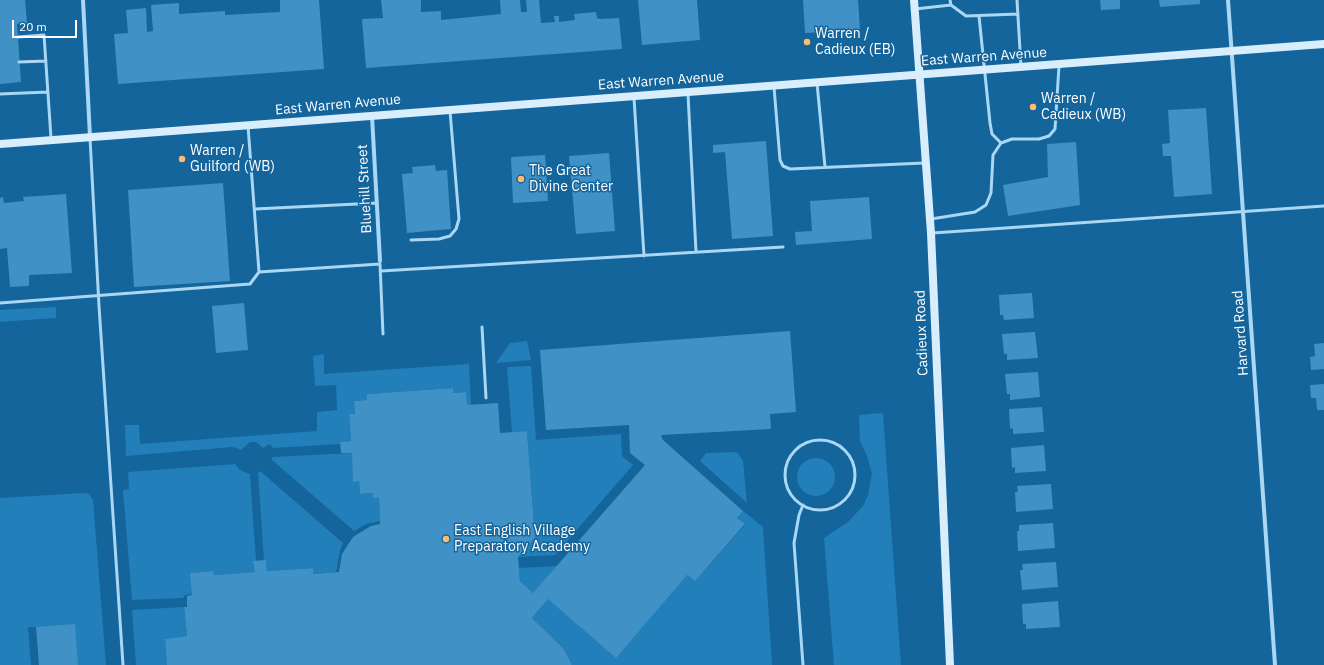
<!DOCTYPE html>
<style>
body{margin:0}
#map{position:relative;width:1324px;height:665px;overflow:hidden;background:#13659c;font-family:"IBM Plex Sans",sans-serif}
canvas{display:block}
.scale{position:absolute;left:12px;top:20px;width:65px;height:18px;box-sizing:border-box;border:2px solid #fff;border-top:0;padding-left:5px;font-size:12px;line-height:14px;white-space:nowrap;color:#fff;-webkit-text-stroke:3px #13659c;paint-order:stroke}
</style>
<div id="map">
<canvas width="1324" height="665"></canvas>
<div class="scale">20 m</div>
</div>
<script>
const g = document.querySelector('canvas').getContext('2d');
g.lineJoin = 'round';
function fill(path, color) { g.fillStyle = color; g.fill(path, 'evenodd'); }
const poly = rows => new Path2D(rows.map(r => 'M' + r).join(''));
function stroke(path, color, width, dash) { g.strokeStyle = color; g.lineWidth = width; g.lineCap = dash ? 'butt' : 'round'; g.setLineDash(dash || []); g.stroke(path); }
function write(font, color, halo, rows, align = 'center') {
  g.font = font + ' "IBM Plex Sans",sans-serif'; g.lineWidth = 3; g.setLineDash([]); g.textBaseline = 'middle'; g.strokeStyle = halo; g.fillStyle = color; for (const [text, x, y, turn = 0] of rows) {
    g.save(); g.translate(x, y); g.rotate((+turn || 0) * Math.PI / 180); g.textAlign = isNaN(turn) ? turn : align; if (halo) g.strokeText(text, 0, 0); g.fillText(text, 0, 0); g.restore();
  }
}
fill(poly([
 [56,307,56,318,0,322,0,310],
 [527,341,531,360,496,363,510,343],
 [324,354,324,374,469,364,471,405,467,405,466,392,453,393,452,388,367,394,367,400,354,401,355,414,349,414,351,441,340,442,340,444,273,448,270,444,263,448,256,442,250,442,241,450,233,447,126,456,125,425,139,425,140,444,317,431,317,412,337,410,336,385,315,386,313,356],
 [531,366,536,440,621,434,622,456,633,465,555,555,518,557,535,538,527,431,512,432,507,367],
 [883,413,901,665,834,665,824,538,848,522,863,506,868,495,872,474,867,456,860,441,859,415],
 [737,452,743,461,747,503,700,461,706,453],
 [352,453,359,481,360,494,373,493,373,498,379,498,380,521,366,524,354,531,271,459,273,457],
 '797 477a19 19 0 1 1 38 0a19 19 0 1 1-38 0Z',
 [235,464,240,470,250,474,256,561,254,561,255,572,214,575,213,571,191,573,192,594,185,595,183,598,132,600,123,490,129,489,128,472],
 [260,471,343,543,340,551,336,572,313,574,313,568,267,571,266,560,264,560,258,473],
 [84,493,89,494,93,500,106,665,78,665,36,627,28,627,31,665,0,665,0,498],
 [743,511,763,527,772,665,572,665,564,649,532,618,548,599,687,575,695,581,745,525,737,518],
 [558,566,533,593,520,581,519,568],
 [184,607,187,636,165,639,167,665,136,665,132,610]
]), '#227fb9');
fill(poly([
 [0,0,25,0,27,23,17,24,21,82,0,84],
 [280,0,319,0,324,69,118,84,114,34,128,33,126,10,146,8,147,32,153,31,151,5,179,3,179,14,225,11,225,15,280,12],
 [381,0,421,0,421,12,441,11,441,20,501,14,500,0,520,0,521,12,527,12,526,0,539,0,541,23,555,22,554,16,559,16,559,22,575,20,574,14,596,12,597,18,600,19,619,18,622,49,366,68,362,19,383,18],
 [638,0,697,0,700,40,642,45],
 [803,0,858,0,860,30,805,33],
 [1100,0,1120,0,1120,9,1101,10],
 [1159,0,1200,0,1200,4,1160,7],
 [1206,108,1212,194,1174,197,1171,156,1163,156,1162,144,1170,143,1168,110],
 [766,141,773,236,732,239,725,152,713,153,713,145],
 [1076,142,1080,205,1008,216,1003,185,1048,177,1047,144],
 [609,153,615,231,576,234,569,156],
 [545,155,548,201,513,203,511,157],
 [435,165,436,171,447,170,451,229,407,233,402,174,413,173,412,167],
 [223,183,230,281,134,287,128,190],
 [66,194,72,273,29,275,29,286,10,287,7,248,0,249,0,198,3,197,4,203,24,201,23,197],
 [869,197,872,239,796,245,795,232,812,231,810,201],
 [1032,293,1034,318,1004,320,1003,315,1000,315,999,295],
 [244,303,248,350,216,353,212,306],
 [790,331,796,412,770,414,771,429,661,435,663,440,743,511,737,518,745,524,695,581,687,575,616,658,548,599,532,618,564,649,572,665,167,665,165,639,187,636,184,607,187,607,187,596,192,595,190,573,213,571,214,575,255,572,253,561,266,560,267,571,313,568,313,574,339,572,342,554,353,537,371,526,380,524,379,498,373,498,373,493,360,494,359,481,353,482,352,453,341,453,340,442,351,441,349,414,355,414,354,401,367,400,367,394,453,388,453,393,466,392,467,405,498,403,500,433,527,431,535,538,518,557,520,581,533,593,645,465,630,453,629,425,546,430,540,350],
 [1035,332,1038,358,1007,360,1007,354,1004,354,1002,334],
 [1324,343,1324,369,1311,370,1310,357,1315,356,1314,344],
 [1038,372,1040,397,1010,400,1010,394,1007,394,1005,374],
 [1324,384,1324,410,1317,410,1316,398,1311,398,1310,385],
 [1042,407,1044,432,1013,434,1013,428,1010,429,1009,409],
 [1044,445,1046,471,1015,473,1015,467,1012,468,1011,448],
 [1051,484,1053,509,1016,512,1015,492,1018,492,1017,486],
 [1053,523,1055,548,1018,551,1017,531,1019,531,1019,525],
 [1056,562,1058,587,1022,590,1020,570,1023,570,1022,564],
 [1058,601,1060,627,1026,629,1026,624,1023,624,1022,604],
 [75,624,78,665,39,665,36,627]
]), '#4091c5');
stroke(poly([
 [950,0,951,5,966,16,1018,14],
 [1017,0,1021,67],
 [915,9,951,5],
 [979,16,990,123,992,134,1001,143],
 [18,37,44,35,51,138],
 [19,62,46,61],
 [817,83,825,167],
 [774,87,780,160,783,166,790,169,924,163],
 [0,94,48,92],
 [688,94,696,252],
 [634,98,644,256],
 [248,126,259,272,380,264],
 [90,138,99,306,123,665],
 [255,209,377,203],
 [931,219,975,212,986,205,991,193,993,155,1001,143,1012,139,1039,139,1049,136,1055,129,1059,66],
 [933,233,1324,206],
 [411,240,439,239,450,236,456,229,459,219,450,111],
 [380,264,383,334],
 [381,271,783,247],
 [0,303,250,284,259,272],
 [482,327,486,398],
 '785 475a35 35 0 1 1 70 0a35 35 0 1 1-70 0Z',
 [803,505,799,515,794,543,803,665]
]), '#a9d7f4', 3);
stroke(poly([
 [83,0,90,137],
 [1228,0,1275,665],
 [372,116,380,261]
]), '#a9d7f4', 4);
stroke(poly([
 [914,0,931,233,950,665],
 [0,144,1324,44]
]), '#d8eefd', 8);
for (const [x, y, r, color] of [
 [807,42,4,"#ffbc6b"],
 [1033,107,4,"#ffbc6b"],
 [182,159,4,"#ffbc6b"],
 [521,179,4,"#ffbc6b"],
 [446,539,4,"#ffbc6b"]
]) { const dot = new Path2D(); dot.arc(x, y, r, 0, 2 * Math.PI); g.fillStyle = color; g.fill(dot); stroke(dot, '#13659c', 1.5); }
write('14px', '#fff', '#13659c', [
 ["Warren /",815,34],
 ["Cadieux (EB)",815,50],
 ["Warren /",1041,99],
 ["Cadieux (WB)",1041,115],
 ["Warren /",190,151],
 ["Guilford (WB)",190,167],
 ["The Great",529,171],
 ["Divine Center",529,187],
 ["East English Village",454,531],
 ["Preparatory Academy",454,547]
], 'left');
write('14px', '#fff', '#13659c', [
 ["East Warren Avenue",984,57,-4],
 ["East Warren Avenue",661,81,-4],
 ["East Warren Avenue",338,105,-5],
 ["Bluehill Street",365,189,-93],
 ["Cadieux Road",922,333,-92],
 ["Harvard Road",1241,333,-94]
]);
</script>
